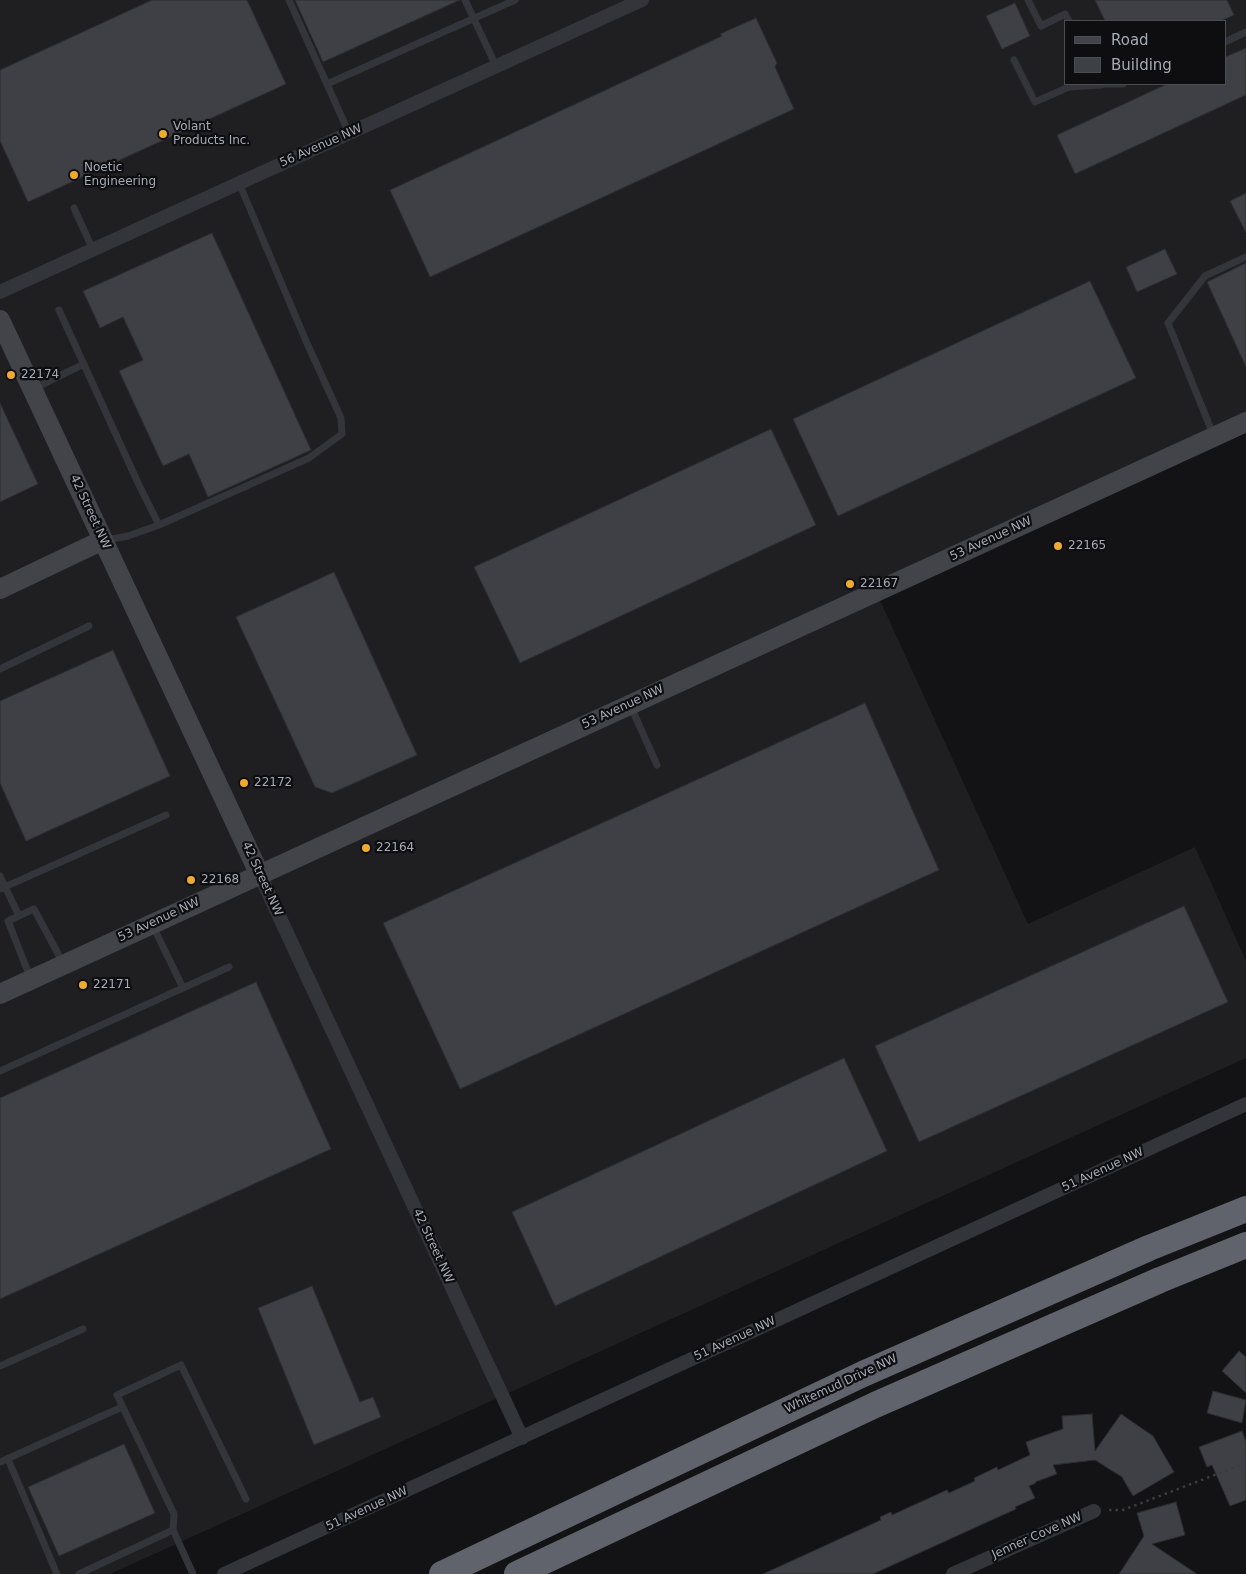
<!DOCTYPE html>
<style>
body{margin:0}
#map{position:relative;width:1246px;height:1574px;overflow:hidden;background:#131315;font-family:"DejaVu Sans",sans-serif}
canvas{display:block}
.legend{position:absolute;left:1064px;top:20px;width:162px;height:65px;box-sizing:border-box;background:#0e0e10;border:1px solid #4a4c52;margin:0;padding:6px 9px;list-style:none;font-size:15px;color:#a5aab5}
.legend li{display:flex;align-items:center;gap:10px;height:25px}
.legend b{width:25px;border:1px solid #4a4c52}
</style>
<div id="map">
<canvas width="1246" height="1574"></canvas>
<ul class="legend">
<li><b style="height:6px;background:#42444a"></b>Road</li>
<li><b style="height:14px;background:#3f4045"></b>Building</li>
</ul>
</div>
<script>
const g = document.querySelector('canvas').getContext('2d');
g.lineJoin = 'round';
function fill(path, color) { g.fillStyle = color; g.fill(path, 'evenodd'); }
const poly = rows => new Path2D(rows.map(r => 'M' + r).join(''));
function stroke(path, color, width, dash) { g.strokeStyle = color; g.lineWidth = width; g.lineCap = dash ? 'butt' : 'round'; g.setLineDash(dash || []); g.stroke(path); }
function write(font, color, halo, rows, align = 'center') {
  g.font = font + ' "DejaVu Sans",sans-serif'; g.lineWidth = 4.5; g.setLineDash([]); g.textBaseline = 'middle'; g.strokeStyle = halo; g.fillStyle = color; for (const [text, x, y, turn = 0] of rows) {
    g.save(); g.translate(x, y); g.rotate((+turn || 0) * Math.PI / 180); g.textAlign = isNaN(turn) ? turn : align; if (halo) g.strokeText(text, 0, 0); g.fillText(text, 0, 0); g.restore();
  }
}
fill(poly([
 [0,0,1246,0,1246,418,874,587,1028,924,1195,847,1246,961,1246,1058,110,1574,0,1574],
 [1065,21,1225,21,1225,84,1065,84]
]), '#1f1f22');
const building = poly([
 [152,0,247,0,286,84,28,202,0,141,0,70,152,0],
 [295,0,460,0,323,62,295,0],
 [1095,0,1227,0,1234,15,1221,21,1105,21,1095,0],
 [1015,3,1030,36,1002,49,986,16,1015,3],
 [756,18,777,63,775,67,794,109,430,277,390,190,722,36,720,34,756,18],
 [1246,48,1246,95,1075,174,1057,135,1167,84,1225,84,1225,57,1246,48],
 [1246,193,1246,233,1230,201,1246,193],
 [212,233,311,450,208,497,189,454,163,466,119,371,143,360,123,317,100,328,83,291,212,233],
 [1165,249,1177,274,1137,292,1126,267,1165,249],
 [1246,263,1246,367,1207,282,1246,263],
 [1090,281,1136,378,838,516,793,419,1090,281],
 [0,403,38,484,0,502,0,403],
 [771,429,816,525,520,663,474,567,771,429],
 [334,572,417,755,332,793,315,787,236,617,334,572],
 [113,650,170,776,26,841,0,783,0,701,113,650],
 [865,703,939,870,460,1089,383,923,865,703],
 [1184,906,1228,1002,919,1142,875,1046,1184,906],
 [256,982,331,1149,0,1299,0,1098,256,982],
 [844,1058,887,1151,555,1306,512,1212,844,1058],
 [312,1286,360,1402,373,1397,381,1417,314,1445,258,1308,312,1286],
 [1239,1351,1246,1357,1246,1393,1222,1371,1239,1351],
 [1213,1391,1246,1400,1242,1423,1207,1413,1213,1391],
 [1092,1414,1095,1451,1121,1414,1153,1436,1174,1472,1133,1496,1122,1477,1095,1460,1053,1465,1057,1474,1035,1482,1036,1483,1029,1486,1035,1498,1015,1507,1016,1509,873,1574,763,1574,881,1520,880,1517,891,1512,892,1515,947,1490,949,1493,975,1481,974,1478,997,1467,998,1470,1030,1455,1026,1442,1063,1429,1062,1416,1092,1414],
 [1242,1431,1246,1442,1246,1500,1230,1506,1212,1465,1207,1467,1199,1447,1242,1431],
 [124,1444,155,1513,59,1556,28,1487,124,1444],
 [1176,1502,1185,1535,1152,1544,1197,1574,1119,1574,1144,1536,1137,1513,1176,1502]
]);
fill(building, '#3f4045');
stroke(building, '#2d2d31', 1);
stroke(poly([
 [1109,1510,1123,1510,1246,1463]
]), '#3a3c41', 2.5, [2.5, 4]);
stroke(poly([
 [289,0,349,133],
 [465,0,496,66],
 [1028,0,1041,26,1065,14,1069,21],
 [1225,42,1246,32],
 [1014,60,1035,102,1069,87,1101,85],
 [327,84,515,0],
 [1100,84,1123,84],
 [74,208,93,250],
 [59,310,139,485,159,525],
 [35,388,84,364],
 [1213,434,1168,323,1205,276,1246,257],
 [106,540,128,536,159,525,309,458,342,434,341,418,306,341,239,183],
 [0,669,89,626],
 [631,707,657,765],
 [0,876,19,916],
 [0,889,166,815],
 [30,977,8,921,34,909,63,963],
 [183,988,229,967],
 [0,1071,183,988,153,926],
 [0,1366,83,1329],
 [8,1459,57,1574],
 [0,1462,122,1407],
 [173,1530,174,1514,117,1395,181,1365,246,1499],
 [79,1574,173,1530,193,1574]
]), '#34353a', 7);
stroke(poly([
 [0,292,642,0],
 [259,873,522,1438],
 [224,1574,1246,1104],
 [953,1574,1094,1511]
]), '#34353a', 14);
stroke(poly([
 [0,320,259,873],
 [0,589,103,540],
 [0,994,1246,422]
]), '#42444a', 20);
stroke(poly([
 [442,1574,863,1374,1149,1248,1246,1209],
 [517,1574,875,1405,1160,1280,1246,1245]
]), '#60636b', 26);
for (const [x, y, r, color] of [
 [163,134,5,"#efab30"],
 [74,175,5,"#efab30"],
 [11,375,5,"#efab30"],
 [1058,546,5,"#efab30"],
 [850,584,5,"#efab30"],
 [244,783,5,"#efab30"],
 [366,848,5,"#efab30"],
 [191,880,5,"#efab30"],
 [83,985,5,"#efab30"]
]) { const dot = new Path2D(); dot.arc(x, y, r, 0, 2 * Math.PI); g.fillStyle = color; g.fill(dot); stroke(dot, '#0e0e10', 2); }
write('12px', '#a5aab5', '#0e0e10', [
 ["Volant",173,127],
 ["Products Inc.",173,141],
 ["Noetic",84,168],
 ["Engineering",84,182],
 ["22174",21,375],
 ["22165",1068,546],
 ["22167",860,584],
 ["22172",254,783],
 ["22164",376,848],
 ["22168",201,880],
 ["22171",93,985]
], 'left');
write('12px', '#a5aab5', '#0e0e10', [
 ["56 Avenue NW",321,146,-24],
 ["42 Street NW",90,512,65],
 ["53 Avenue NW",991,539,-25],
 ["53 Avenue NW",623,707,-25],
 ["42 Street NW",262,879,65],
 ["53 Avenue NW",159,920,-25],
 ["51 Avenue NW",1103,1170,-25],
 ["42 Street NW",433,1246,65],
 ["51 Avenue NW",735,1339,-25],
 ["Whitemud Drive NW",841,1384,-25],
 ["51 Avenue NW",367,1509,-25],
 ["Jenner Cove NW",1037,1536,-24]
]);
</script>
